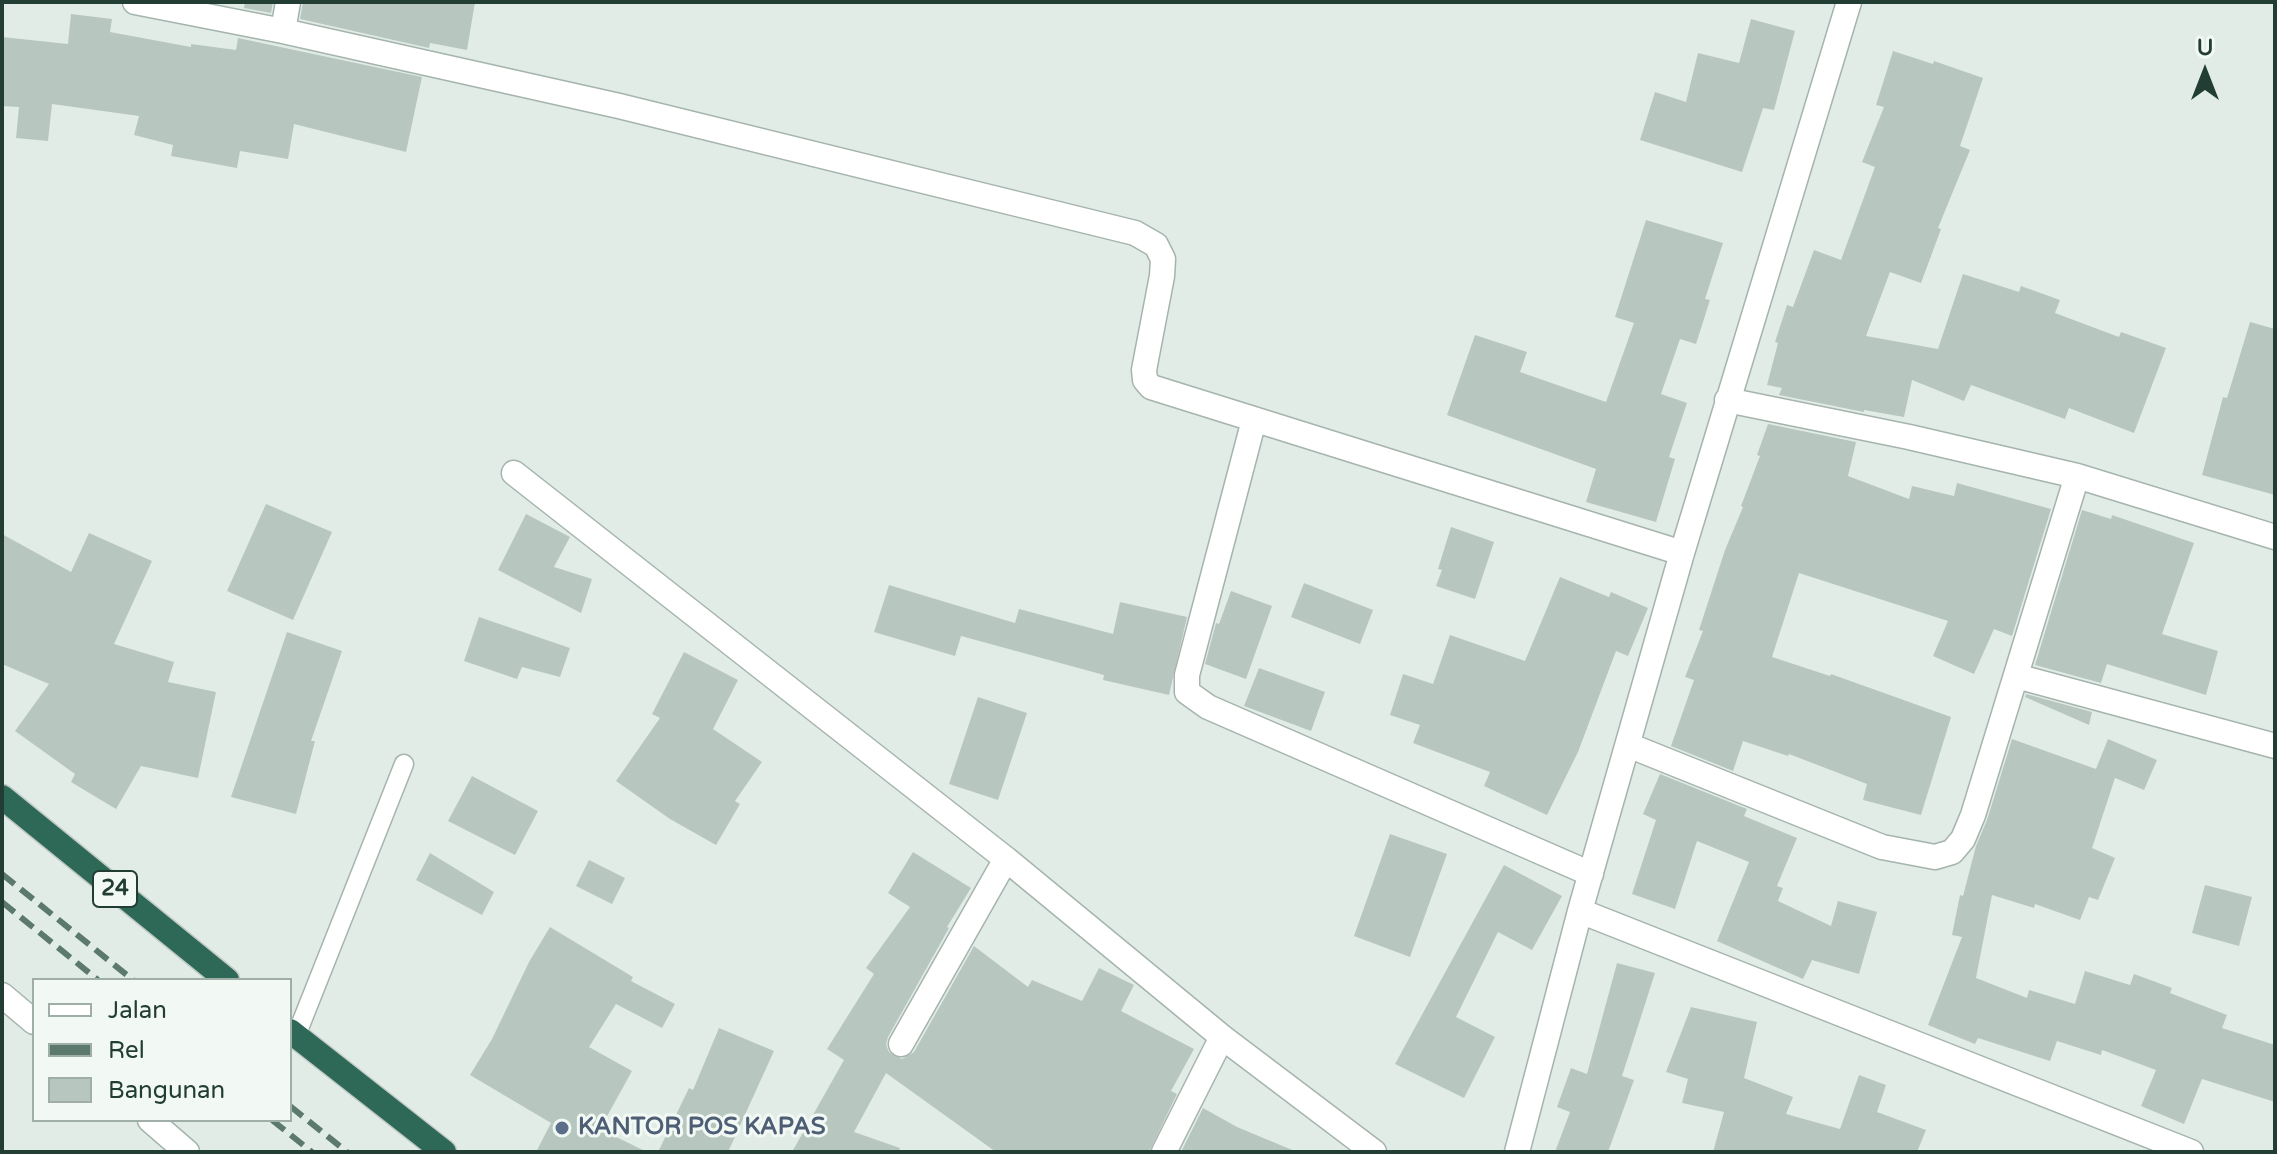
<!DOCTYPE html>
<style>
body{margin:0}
#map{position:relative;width:2277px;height:1154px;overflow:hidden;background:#e2ece7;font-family:"Varela Round",sans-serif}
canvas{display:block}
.frame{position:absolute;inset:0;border:4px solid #223d33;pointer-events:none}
.legend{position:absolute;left:32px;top:978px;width:260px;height:144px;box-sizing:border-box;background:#f2f9f5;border:2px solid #9faea7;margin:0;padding:10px 14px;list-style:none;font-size:24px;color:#223d33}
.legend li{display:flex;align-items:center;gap:16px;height:40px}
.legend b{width:40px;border:2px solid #9faea7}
.north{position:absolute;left:2165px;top:32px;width:80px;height:80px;-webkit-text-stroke:6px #f2f9f5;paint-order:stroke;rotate:0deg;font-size:22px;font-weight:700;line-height:32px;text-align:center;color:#223d33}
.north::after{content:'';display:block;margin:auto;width:28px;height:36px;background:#223d33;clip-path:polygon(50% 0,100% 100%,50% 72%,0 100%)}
</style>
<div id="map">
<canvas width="2277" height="1154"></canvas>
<div class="frame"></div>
<ul class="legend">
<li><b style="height:10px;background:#fff"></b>Jalan</li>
<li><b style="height:10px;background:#5c796e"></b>Rel</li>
<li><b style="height:22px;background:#b7c7bf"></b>Bangunan</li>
</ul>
<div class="north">U</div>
</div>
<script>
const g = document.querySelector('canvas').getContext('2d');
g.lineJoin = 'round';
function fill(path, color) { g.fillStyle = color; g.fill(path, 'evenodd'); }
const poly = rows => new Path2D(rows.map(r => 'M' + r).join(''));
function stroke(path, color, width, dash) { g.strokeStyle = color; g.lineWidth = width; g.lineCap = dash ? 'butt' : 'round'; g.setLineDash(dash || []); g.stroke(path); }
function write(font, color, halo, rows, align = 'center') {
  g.font = font + ' "Varela Round",sans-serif'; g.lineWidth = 6; g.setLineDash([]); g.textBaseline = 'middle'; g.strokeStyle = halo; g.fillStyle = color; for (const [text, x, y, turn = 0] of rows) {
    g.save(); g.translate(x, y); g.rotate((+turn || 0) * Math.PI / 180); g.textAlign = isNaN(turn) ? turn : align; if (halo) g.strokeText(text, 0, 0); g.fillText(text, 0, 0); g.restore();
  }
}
fill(poly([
 [245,2,273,2,271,13,244,8],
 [303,2,475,2,467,50,430,43,429,48,300,19],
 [71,14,112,19,110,32,191,47,191,44,236,50,238,38,422,77,406,152,294,124,288,159,240,151,237,168,171,156,173,145,134,135,139,116,52,104,48,141,16,138,19,107,2,106,2,37,68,44],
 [1751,19,1795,31,1774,110,1763,108,1742,172,1640,140,1655,92,1686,102,1698,53,1739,63],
 [1893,51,1933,64,1934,61,1983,78,1960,146,1970,150,1938,228,1941,229,1921,283,1890,272,1866,336,1938,349,1963,274,2019,292,2021,286,2060,300,2055,313,2119,337,2121,332,2166,348,2134,433,2069,408,2065,419,1971,385,1964,401,1912,380,1904,417,1864,410,1864,412,1779,395,1782,388,1767,385,1778,343,1775,342,1787,305,1793,307,1814,250,1841,260,1875,167,1862,162,1884,107,1876,105],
 [1646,220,1723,243,1705,299,1710,300,1696,344,1680,339,1661,394,1687,403,1669,457,1675,459,1656,522,1586,502,1596,469,1447,415,1475,335,1527,352,1520,372,1606,402,1634,323,1615,317],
 [2250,322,2275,329,2275,495,2202,475,2223,397,2227,398],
 [1768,424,1856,442,1848,476,1909,499,1912,486,1954,496,1957,483,2051,509,2012,636,1994,629,1974,674,1933,656,1948,621,1799,573,1772,657,1830,676,1831,674,1951,717,1921,815,1863,800,1867,784,1789,754,1788,756,1743,741,1733,771,1671,746,1694,680,1685,677,1703,631,1699,630,1725,550,1743,507,1741,506,1760,456,1757,455],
 [266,504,332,532,293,620,227,591],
 [2082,510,2111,519,2112,515,2194,543,2162,634,2218,651,2206,695,2107,664,2101,683,2035,665],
 [526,514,570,537,554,567,592,579,581,613,498,570],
 [1451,527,1494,542,1475,599,1436,586,1442,570,1438,569],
 [89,533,152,561,114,644,174,662,168,682,216,692,198,778,141,766,116,809,71,782,75,774,15,731,49,684,2,664,2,534,71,572],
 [1560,577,1609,597,1611,592,1648,608,1628,656,1616,651,1578,752,1547,815,1484,786,1490,772,1413,743,1420,725,1390,715,1403,674,1433,684,1450,635,1525,661],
 [1304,583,1373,610,1360,644,1291,617],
 [889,585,1015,623,1019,609,1113,634,1120,602,1187,617,1169,695,1103,680,1104,675,961,636,955,656,874,632],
 [1231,591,1272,606,1246,679,1205,664,1216,623,1219,624],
 [479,617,570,648,560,677,522,667,517,679,464,661],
 [287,632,342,651,311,741,315,741,296,814,231,797],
 [684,652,738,680,713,729,762,762,735,801,740,804,716,845,670,819,616,781,660,718,652,714],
 [1259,668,1325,692,1311,731,1244,706],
 [2026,694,2092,712,2089,725,2025,697],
 [978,697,1027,713,998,800,949,784],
 [2012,739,2096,769,2108,739,2157,760,2144,790,2115,778,2092,848,2115,858,2098,900,2089,897,2080,920,2035,904,2034,908,1992,895,1976,978,2027,998,2029,990,2075,1004,2085,971,2130,985,2134,974,2172,988,2170,993,2227,1015,2222,1028,2275,1045,2275,1102,2202,1079,2184,1124,2141,1106,2156,1070,2102,1050,2101,1055,2057,1041,2050,1061,1978,1038,1975,1044,1928,1025,1962,937,1952,935,1960,895,1963,896,1976,846,1987,820],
 [1660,774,1747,809,1744,816,1797,838,1777,886,1783,888,1778,901,1831,926,1838,901,1877,912,1859,974,1812,960,1803,979,1717,941,1749,862,1697,841,1675,909,1632,894,1656,820,1643,814],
 [472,776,538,811,515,855,448,821],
 [1390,834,1447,854,1410,957,1354,936],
 [913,852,971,888,947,927,949,928,888,1037,886,1045,889,1052,902,1059,914,1052,974,946,1028,987,1032,980,1082,1001,1099,968,1134,985,1121,1011,1194,1049,1171,1091,1177,1094,1149,1152,996,1152,886,1073,854,1132,900,1148,899,1152,792,1152,844,1060,827,1049,874,974,866,968,910,907,888,893],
 [430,853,494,892,482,915,416,880],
 [589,860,625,878,612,904,576,886],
 [1504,865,1562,896,1532,950,1498,932,1456,1017,1495,1037,1464,1098,1395,1064],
 [2205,885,2252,897,2239,946,2192,933],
 [550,927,633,977,631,981,675,1004,662,1028,616,1004,589,1047,632,1071,600,1129,647,1152,536,1152,551,1123,470,1075,492,1039,529,962],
 [1617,963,1655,973,1622,1076,1634,1080,1608,1152,1555,1152,1570,1112,1557,1107,1571,1068,1587,1074],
 [1691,1007,1757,1022,1744,1078,1793,1097,1786,1114,1840,1129,1859,1075,1886,1085,1877,1112,1926,1130,1917,1152,1713,1152,1724,1112,1682,1103,1688,1079,1666,1072],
 [719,1028,774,1051,728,1152,658,1152,689,1088,693,1090],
 [1203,1108,1237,1127,1297,1152,1181,1152]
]), '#b7c7bf');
const lane = poly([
 [296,1036,404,764]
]);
const street = poly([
 [135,2,283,31,619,106,1135,233,1156,245,1163,259,1162,276,1144,370,1145,380,1151,387,1682,553],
 [283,31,288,2],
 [1727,400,1909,437,2077,476,2275,537],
 [1254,420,1187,675,1187,692,1208,707,1591,874],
 [514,473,1006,859,1222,1037,1374,1152],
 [2016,676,2275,746],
 [1628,745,1882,847,1935,857,1952,852,1963,839,1973,815,2077,476],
 [1580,911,2191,1152],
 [2,995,34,1022],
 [901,1044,1006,859],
 [150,1120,187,1152],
 [1164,1152,1222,1037],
 [1517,1152,1580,911,1682,553,1849,2]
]);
const highway = poly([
 [2,797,227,980],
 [290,1031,444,1152]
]);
stroke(lane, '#a5b4ad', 21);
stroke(street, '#a5b4ad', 27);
stroke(highway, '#c1c9c6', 27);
stroke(lane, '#fff', 18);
stroke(street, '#fff', 24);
stroke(highway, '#2e6957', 24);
stroke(poly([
 [2,874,133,980],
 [2,902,98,980],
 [290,1106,347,1152],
 [272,1120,312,1152]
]), '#5c796e', 6, [16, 8]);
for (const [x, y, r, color] of [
 [562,1128,8,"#5c6f8a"]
]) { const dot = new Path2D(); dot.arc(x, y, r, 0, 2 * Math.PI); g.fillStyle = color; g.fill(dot); stroke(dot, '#f2f9f5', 3); }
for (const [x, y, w] of [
 [115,889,44]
]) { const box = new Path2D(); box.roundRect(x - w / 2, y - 18, w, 36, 6); g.fillStyle = '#f2f9f5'; g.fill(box); stroke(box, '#223d33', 2); }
write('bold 22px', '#223d33', null, [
 ["24",115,889]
]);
write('bold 24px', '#4e5e75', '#f2f9f5', [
 ["KANTOR POS KAPAS",578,1128]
], 'left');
</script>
